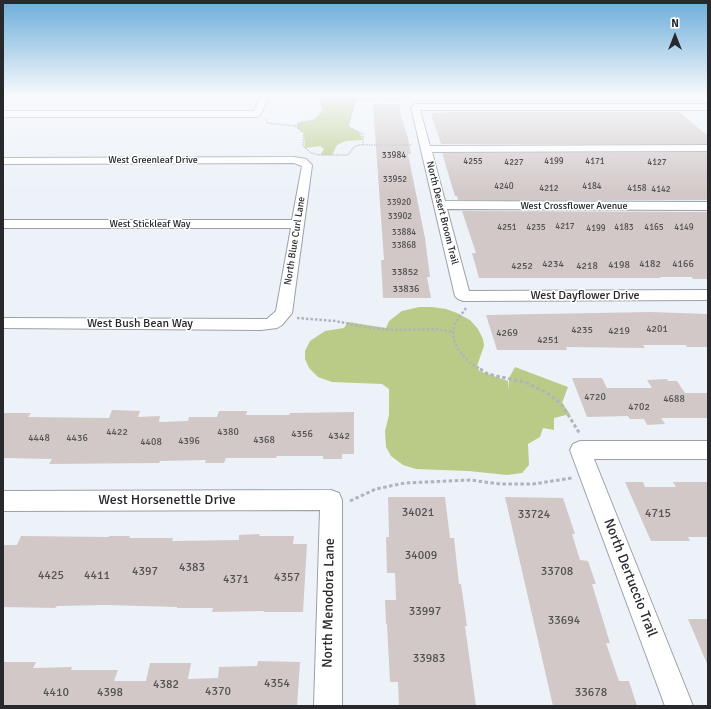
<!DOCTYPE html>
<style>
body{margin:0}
#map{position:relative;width:711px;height:709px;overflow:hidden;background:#edf2f9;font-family:Signika,sans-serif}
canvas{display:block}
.frame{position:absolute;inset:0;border:4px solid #27292c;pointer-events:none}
.north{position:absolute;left:655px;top:16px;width:40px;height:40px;-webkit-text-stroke:3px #fff;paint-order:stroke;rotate:0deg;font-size:11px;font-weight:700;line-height:16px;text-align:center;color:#27292c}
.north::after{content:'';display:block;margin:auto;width:14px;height:18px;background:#27292c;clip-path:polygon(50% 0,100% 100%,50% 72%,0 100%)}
</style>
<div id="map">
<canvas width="711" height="709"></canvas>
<div class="frame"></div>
<div class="north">N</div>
</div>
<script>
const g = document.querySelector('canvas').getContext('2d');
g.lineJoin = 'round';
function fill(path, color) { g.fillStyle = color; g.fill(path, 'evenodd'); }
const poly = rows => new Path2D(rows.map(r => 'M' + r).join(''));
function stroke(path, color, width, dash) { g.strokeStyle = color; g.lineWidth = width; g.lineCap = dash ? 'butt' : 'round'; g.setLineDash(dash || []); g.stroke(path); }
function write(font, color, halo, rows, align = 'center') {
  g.font = font + ' Signika,sans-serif'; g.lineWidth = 3; g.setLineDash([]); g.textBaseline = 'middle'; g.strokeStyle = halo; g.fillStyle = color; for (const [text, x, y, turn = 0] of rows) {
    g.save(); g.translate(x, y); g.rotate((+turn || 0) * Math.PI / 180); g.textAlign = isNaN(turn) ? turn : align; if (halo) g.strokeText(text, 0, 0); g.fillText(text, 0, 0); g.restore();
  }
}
fill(poly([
 [337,97,357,99,348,126,359,132,363,140,346,141,337,145,332,155,320,155,324,149,320,146,305,148,304,133,297,128,297,123,314,120,323,110,318,98],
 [419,307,432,307,446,309,457,313,470,320,478,329,483,339,484,346,477,366,479,371,508,381,509,390,509,378,515,367,568,387,562,403,570,414,554,418,554,430,543,428,540,437,528,444,529,465,522,473,507,475,468,471,416,469,403,465,391,456,386,447,385,431,389,415,389,389,382,384,332,382,318,377,309,368,305,359,305,351,310,341,325,331,344,328,348,322,386,328,389,321,402,311]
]), '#bacb88');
fill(poly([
 [373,104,399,104,401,116,408,138,411,154,408,154,425,238,430,277,427,277,431,298,383,298,381,260,384,260],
 [455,112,679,112,708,136,708,144,441,144,431,114,433,114,432,113],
 [708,152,708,200,458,200,457,196,455,196,443,156,443,153],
 [462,211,708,212,708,279,693,279,692,277,660,277,661,278,479,278,472,253,476,253],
 [650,312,708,314,708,347,687,347,686,345,643,345,645,348,566,347,567,350,497,350,486,315],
 [572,378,602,378,607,388,652,388,647,380,667,379,668,381,677,381,685,393,708,393,708,418,661,418,665,424,647,425,644,419,630,419,628,416,587,417],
 [112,410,140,411,138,417,160,416,159,422,188,421,189,417,217,417,219,411,247,411,246,415,289,415,290,413,354,412,354,454,342,454,342,459,323,459,323,456,277,456,276,458,226,458,224,463,205,463,206,460,160,461,159,463,49,464,52,459,3,458,3,413,31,413,28,417,109,418],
 [625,482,643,482,645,487,676,487,673,482,708,482,708,537,688,537,690,541,651,541],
 [388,497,445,497,450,538,454,538,459,584,461,584,467,626,465,626,476,706,399,706,398,682,390,682,387,624,386,624,385,600,396,600,395,573,387,573,386,537,389,537],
 [505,497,563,498,575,534,572,534,580,560,588,561,596,584,592,584,610,643,606,643,619,681,629,681,637,706,553,706],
 [260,534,259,536,294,536,293,544,307,544,303,612,264,612,264,611,212,612,213,608,177,608,177,607,106,605,57,606,55,608,3,607,3,545,17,545,21,536,109,537,109,536,130,536,129,538,173,538,172,541,239,540,239,535],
 [688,619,708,619,708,666],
 [258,661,300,662,297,706,3,706,3,662,36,662,33,668,72,667,71,670,118,670,114,681,146,681,150,663,191,663,188,679,218,678,219,667,257,666]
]), '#d2c8c7');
const minor = poly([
 [261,95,269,95,261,114,257,117,3,117,3,111,254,111,261,95],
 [415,104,708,104,708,110,420,110,430,146,708,145,708,151,432,152,445,201,708,202,708,210,447,209,469,291,708,290,708,300,463,301,458,299,455,296,411,107,415,104],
 [294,157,306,159,312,165,292,313,282,325,277,328,261,330,3,328,3,318,267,319,276,311,291,228,3,228,3,220,292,220,302,166,294,163,3,164,3,158,294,157],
 [580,441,708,441,708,459,594,459,693,706,665,706,570,450,573,444,580,441],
 [331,490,339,493,342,500,342,706,314,706,320,510,3,511,3,491,331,490]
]);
stroke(minor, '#9ca1a8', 2);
stroke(poly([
 [266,119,267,123,295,126,304,133,303,146,311,153,320,155,348,155,354,147,359,145,412,145],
 [295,126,302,122,314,120,320,117,324,106,318,98,356,99],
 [363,145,363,134,348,127,355,100,401,99,408,102]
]), '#b0b4ba', 1.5, [1.5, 1]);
stroke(poly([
 [466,308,455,323,453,332,454,340,459,351,470,363,482,370],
 [297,318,335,321,370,328,396,330,436,329,453,332]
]), '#b0b4ba', 2.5, [2.5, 2]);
stroke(poly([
 [480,369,488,374,527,383,549,394,562,405,580,434],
 [350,501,376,489,405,483,470,480,500,484,533,484,572,478]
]), '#b0b4ba', 3, [3.5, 2.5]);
fill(minor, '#fff');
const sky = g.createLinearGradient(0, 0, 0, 194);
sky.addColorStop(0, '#6badda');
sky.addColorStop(0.49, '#f7f9fc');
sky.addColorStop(1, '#f7f9fc00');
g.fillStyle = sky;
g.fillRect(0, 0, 711, 194);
write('9px', '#525153', null, [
 ["33984",394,156],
 ["4255",473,162],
 ["4199",554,162],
 ["4171",595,162],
 ["4227",514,163],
 ["4127",657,163],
 ["33952",395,180],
 ["4240",504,187],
 ["4184",592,187],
 ["4212",549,189],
 ["4158",637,189],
 ["4142",661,190],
 ["33920",399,203],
 ["33902",400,217],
 ["4217",565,227],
 ["4251",507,228],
 ["4235",536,228],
 ["4183",624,228],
 ["4165",654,228],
 ["4149",684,228],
 ["4199",596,229],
 ["33884",404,233],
 ["33868",404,246]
]);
write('10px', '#27292c', '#fff', [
 ["West Greenleaf Drive",153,160],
 ["West Crossflower Avenue",574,206],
 ["North Desert Broom Trail",442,213,76],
 ["West Stickleaf Way",150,224],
 ["North Blue Curl Lane",295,241,-81]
]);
write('10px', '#525153', null, [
 ["4234",553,264],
 ["4182",650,264],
 ["4166",683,264],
 ["4198",619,265],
 ["4252",522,266],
 ["4218",587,266],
 ["33852",405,272],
 ["33836",406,289],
 ["4201",657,329],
 ["4235",582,330],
 ["4219",619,331],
 ["4269",507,333],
 ["4251",548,340],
 ["4720",595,397],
 ["4688",674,399],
 ["4702",639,407],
 ["4422",117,432],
 ["4380",228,432],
 ["4356",302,434],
 ["4342",339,436],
 ["4448",39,438],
 ["4436",77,438],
 ["4368",264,440],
 ["4396",189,441],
 ["4408",151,442]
]);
write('12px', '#27292c', '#fff', [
 ["West Dayflower Drive",585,296],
 ["West Bush Bean Way",140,324]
]);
write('12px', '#525153', null, [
 ["34021",418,513],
 ["4715",658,514],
 ["33724",534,515],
 ["34009",421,556],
 ["4383",192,568],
 ["4397",145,572],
 ["33708",557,572],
 ["4425",51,576],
 ["4411",97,576],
 ["4357",287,578],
 ["4371",236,580],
 ["33997",425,612],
 ["33694",564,621],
 ["33983",429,659],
 ["4354",277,684],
 ["4382",166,685],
 ["4370",218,692],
 ["4410",56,693],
 ["4398",110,693],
 ["33678",591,693]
]);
write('14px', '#27292c', '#fff', [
 ["West Horsenettle Drive",167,500],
 ["North Dertuccio Trail",630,578,69],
 ["North Menodora Lane",329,603,-89]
]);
</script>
